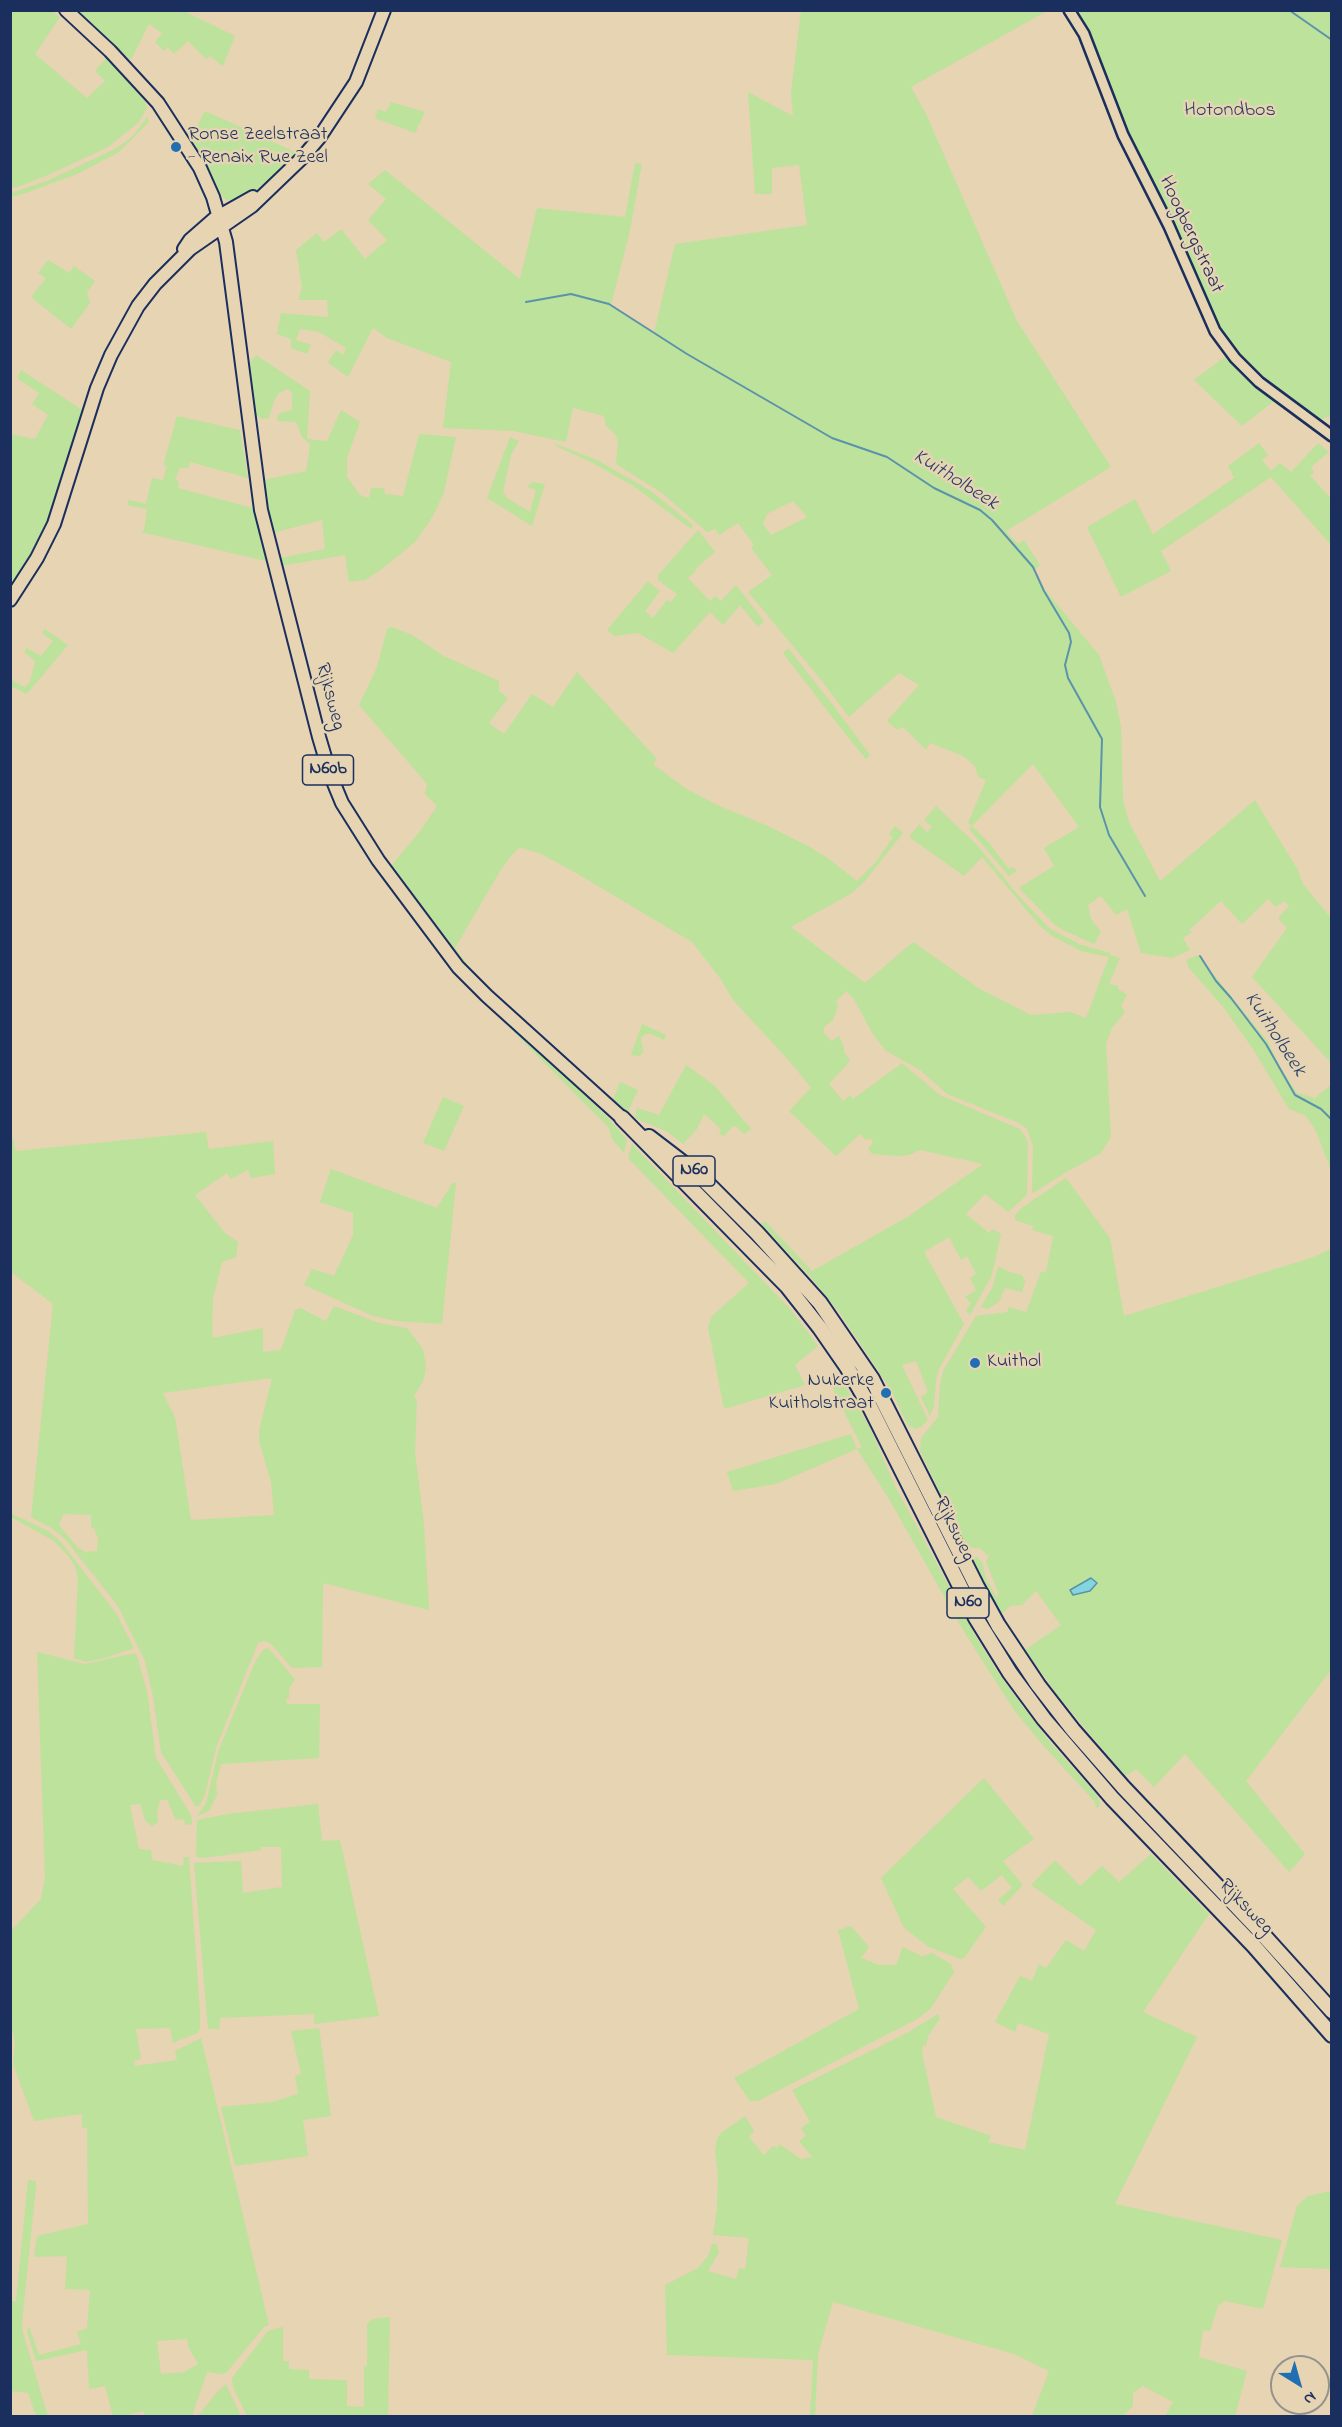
<!DOCTYPE html>
<style>
body{margin:0}
#map{position:relative;width:1342px;height:2427px;overflow:hidden;background:#e6d4b2;font-family:"Indie Flower",sans-serif}
canvas{display:block}
.frame{position:absolute;inset:0;border:12px solid #1b2f5e;pointer-events:none}
.north{position:absolute;left:1270px;top:2355px;width:60px;height:60px;box-sizing:border-box;background:#e6d4b2;border:2px solid #959290;border-radius:50%;rotate:143deg;font-size:16px;font-weight:700;line-height:24px;text-align:center;color:#1b2f5e}
.north::after{content:'';display:block;margin:auto;width:21px;height:27px;background:#1f6fb2;clip-path:polygon(50% 0,100% 100%,50% 72%,0 100%)}
</style>
<div id="map">
<canvas width="1342" height="2427"></canvas>
<div class="frame"></div>
<div class="north">N</div>
</div>
<script>
const g = document.querySelector('canvas').getContext('2d');
g.lineJoin = 'round';
function fill(path, color) { g.fillStyle = color; g.fill(path, 'evenodd'); }
const poly = rows => new Path2D(rows.map(r => 'M' + r).join(''));
function stroke(path, color, width, dash) { g.strokeStyle = color; g.lineWidth = width; g.lineCap = dash ? 'butt' : 'round'; g.setLineDash(dash || []); g.stroke(path); }
function write(font, color, halo, rows, align = 'center') {
  g.font = font + ' "Indie Flower",sans-serif'; g.lineWidth = 5; g.setLineDash([]); g.textBaseline = 'middle'; g.strokeStyle = halo; g.fillStyle = color; for (const [text, x, y, turn = 0] of rows) {
    g.save(); g.translate(x, y); g.rotate((+turn || 0) * Math.PI / 180); g.textAlign = isNaN(turn) ? turn : align; if (halo) g.strokeText(text, 0, 0); g.fillText(text, 0, 0); g.restore();
  }
}
fill(poly([
 [10,11,52,11,60,17,35,54,87,98,105,81,95,71,106,58,145,101,147,108,138,123,108,147,48,175,18,187,11,188],
 [75,11,184,11,235,36,223,66,210,56,206,59,188,41,174,54,168,47,164,51,155,42,162,33,149,24,131,60],
 [801,11,1047,11,911,87,926,114,1017,321,1111,467,1006,531,1018,544,1024,540,1040,565,1033,571,1040,584,1099,655,1116,702,1121,727,1123,800,1129,822,1160,881,1255,800,1298,870,1303,884,1331,918,1331,1063,1252,977,1287,928,1278,918,1289,906,1284,901,1276,907,1268,899,1242,924,1221,901,1189,930,1192,932,1183,938,1190,950,1172,958,1141,953,1127,909,1116,915,1101,896,1088,905,1091,919,1101,932,1094,944,1065,931,1054,924,1019,888,1054,866,1044,848,1079,827,1033,764,972,826,990,844,1009,869,1013,867,1017,871,1009,876,969,829,972,826,968,823,986,780,978,777,975,766,963,756,930,743,926,750,903,727,897,730,887,721,919,685,899,673,849,717,822,681,748,592,772,575,751,548,754,545,738,523,719,535,715,529,707,532,662,493,616,464,618,441,615,434,606,426,604,416,573,408,566,442,513,431,443,428,451,362,387,338,373,328,348,377,328,363,336,350,343,355,346,348,319,332,300,329,296,340,311,345,307,354,291,348,291,339,277,334,281,313,328,317,327,300,298,300,302,288,296,250,317,233,324,242,341,229,365,259,387,240,368,220,386,199,368,184,385,170,520,279,537,208,625,217,635,163,642,164,629,235,611,305,654,333,675,244,807,225,799,165,772,168,772,194,755,194,748,92,793,116,791,92],
 [793,501,807,517,771,535,763,524,767,514],
 [1072,11,1331,11,1331,416,1317,421,1263,381,1227,342,1122,122],
 [391,102,425,112,415,133,375,118,378,109,386,112],
 [205,111,293,151,299,153,257,190,233,201,226,200,219,193,191,137],
 [147,117,149,122,119,152,77,174,23,194,11,197,11,193,49,180,117,148,133,136],
 [48,260,69,273,74,266,95,281,87,292,90,303,71,329,31,297,46,278,38,273],
 [256,355,310,391,307,439,327,441,341,410,360,422,347,458,347,477,360,495,369,498,371,488,384,488,385,494,403,496,419,434,456,437,444,492,433,516,416,541,382,569,365,580,349,582,345,555,281,566,280,558,325,549,322,520,273,533,263,480,306,471,310,447,309,443,302,437,296,422,277,421,277,417,280,413,292,410,292,393,288,389,279,393,274,401,269,418,263,419,255,415,248,365],
 [1226,356,1244,377,1274,401,1242,426,1194,380],
 [21,370,84,411,52,514,38,548,10,589,10,434,35,439,48,415,32,404,39,393,17,378],
 [177,416,240,430,248,478,190,462,189,468,180,468,175,479,179,482,178,488,253,508,266,561,141,532,144,530,147,509,127,505,129,500,146,504,152,478,163,480,167,466,164,465,166,455],
 [510,437,519,441,511,455,503,492,507,498,530,512,536,490,527,487,533,482,545,484,532,526,487,498],
 [1259,443,1268,455,1262,460,1271,471,1280,463,1291,472,1318,443,1329,452,1311,467,1314,472,1310,475,1331,499,1331,545,1271,477,1161,551,1171,571,1121,597,1087,527,1135,499,1153,534,1234,478,1228,466],
 [556,444,597,460,651,491,693,525,691,529,635,487,591,462,556,446],
 [698,530,715,552,695,569,696,571,688,578,710,601,715,596,721,601,736,585,764,621,758,627,740,605,723,625,710,612,673,653,638,633,615,636,607,630,648,581,660,591,645,611,653,618,667,600,671,602,677,594,658,580,658,575],
 [392,627,412,635,444,656,499,681,499,691,508,698,489,723,504,734,532,694,553,707,577,672,657,759,653,764,685,788,717,805,768,826,808,846,829,859,857,881,876,862,893,837,889,834,895,826,903,833,865,881,852,893,791,927,865,983,913,942,980,989,1031,1015,1071,1012,1086,1018,1109,957,1081,951,1054,937,1040,926,982,857,964,876,909,837,919,824,927,832,932,827,924,820,936,806,977,845,1017,894,1049,928,1079,944,1110,953,1110,955,1120,958,1109,983,1111,985,1117,985,1119,990,1127,994,1121,1006,1125,1012,1112,1028,1106,1044,1111,1137,1101,1153,1068,1171,1035,1192,1032,1193,1033,1147,1027,1129,1019,1123,947,1094,920,1070,886,1051,872,1033,854,999,846,991,836,1002,838,1007,833,1020,824,1027,824,1033,831,1041,839,1036,844,1047,844,1052,850,1061,829,1084,843,1101,850,1095,853,1099,902,1063,940,1095,1020,1129,1028,1141,1027,1195,1008,1212,985,1194,966,1214,989,1233,992,1229,1001,1234,992,1275,970,1315,966,1311,971,1303,965,1297,976,1290,970,1278,976,1274,967,1256,961,1260,949,1237,924,1252,964,1324,939,1369,936,1380,934,1406,930,1416,921,1397,928,1392,916,1361,902,1365,928,1420,922,1426,916,1429,908,1426,891,1390,841,1315,808,1274,761,1224,765,1221,812,1271,909,1216,983,1164,920,1150,909,1155,897,1156,872,1154,868,1148,873,1143,871,1138,866,1140,860,1134,836,1156,789,1111,811,1088,792,1064,733,1000,720,978,692,942,571,870,541,854,522,848,518,849,511,856,500,871,455,948,472,971,491,991,489,990,463,965,391,866,421,830,437,806,425,794,427,784,359,705,377,667,387,629],
 [45,629,68,645,27,694,11,686,11,680,25,687,30,682,35,661,24,652,26,648,41,656,53,641,42,633],
 [788,648,833,705,870,755,866,759,846,735,783,653],
 [1198,955,1268,1042,1280,1067,1297,1093,1315,1098,1331,1085,1331,1170,1316,1131,1306,1116,1289,1109,1253,1049,1224,1008,1189,968,1186,960],
 [502,1020,556,1067,608,1118,627,1140,624,1153,612,1139,609,1128],
 [642,1024,666,1035,664,1040,651,1034,645,1034,641,1038,643,1051,640,1056,631,1055],
 [686,1065,715,1086,751,1129,744,1134,737,1127,733,1126,724,1136,719,1134,721,1129,704,1114,697,1129,683,1144,668,1132,635,1118,637,1108,659,1115],
 [620,1082,638,1090,627,1114,612,1102],
 [443,1097,464,1106,444,1151,423,1143],
 [11,1131,16,1151,206,1132,209,1149,273,1141,275,1174,251,1178,248,1170,231,1179,227,1173,195,1195,225,1233,238,1242,236,1257,222,1262,213,1299,212,1338,263,1328,263,1352,281,1350,295,1310,300,1308,326,1321,334,1306,379,1323,407,1328,423,1349,426,1366,424,1379,414,1397,417,1400,415,1452,424,1524,429,1610,323,1583,322,1667,292,1668,270,1643,263,1641,258,1643,216,1748,205,1795,200,1805,196,1807,161,1752,153,1696,145,1661,118,1606,65,1539,53,1529,31,1517,53,1304,11,1272],
 [272,1378,259,1430,259,1441,271,1482,274,1515,191,1520,175,1417,163,1393],
 [63,1514,91,1515,91,1527,94,1528,98,1538,97,1551,85,1552,77,1547,59,1525],
 [632,1144,791,1310,818,1346,795,1365,805,1385,724,1409,708,1327,712,1316,749,1283,628,1158],
 [331,1169,437,1208,453,1182,456,1183,442,1324,396,1321,373,1316,304,1285,312,1269,334,1276,353,1235,353,1213,320,1202],
 [1066,1178,1110,1238,1124,1316,1311,1258,1331,1249,1331,1670,1246,1781,1305,1854,1289,1872,1185,1754,1154,1787,1136,1769,1125,1776,1059,1697,1025,1650,1061,1625,1036,1591,1022,1605,1010,1606,1002,1614,973,1560,976,1556,982,1562,986,1578,996,1597,999,1594,986,1562,989,1556,979,1548,971,1548,964,1543,920,1451,921,1438,938,1417,940,1385,943,1371,976,1316,1007,1312,1009,1307,1026,1312,1041,1272,1046,1272,1053,1236,1032,1230,1033,1226,1015,1220,1015,1215,1023,1207],
 [998,1266,1009,1272,1022,1275,1025,1281,1022,1292,1005,1288,999,1302,987,1309,981,1307,993,1286],
 [836,1371,869,1426,896,1488,975,1635,998,1673,1049,1741,1097,1795,1100,1804,1097,1809,1094,1801,1041,1743,1014,1710,966,1635,889,1499,857,1449,776,1484,733,1491,727,1472,851,1434,857,1449,862,1447,834,1392,832,1382],
 [10,1513,48,1531,60,1541,116,1613,134,1648,105,1658,86,1662,74,1658,78,1579,76,1568,69,1557,54,1541,11,1517],
 [268,1648,295,1679,289,1689,289,1698,286,1699,287,1704,320,1704,319,1758,221,1764,216,1783,217,1795,209,1811,197,1816,206,1803,218,1752,226,1732,255,1662,263,1650],
 [37,1652,85,1664,135,1653,137,1656,147,1691,156,1758,191,1815,192,1824,185,1825,184,1819,176,1820,167,1800,160,1800,157,1813,158,1822,152,1826,145,1820,140,1804,130,1805,139,1849,151,1850,152,1860,183,1866,184,1857,189,1857,200,2012,200,2029,197,2033,173,2043,170,2028,136,2029,141,2059,134,2061,135,2066,177,2060,175,2051,201,2038,269,2325,264,2327,227,2372,222,2374,207,2372,192,2416,145,2416,143,2411,123,2416,113,2416,105,2386,89,2389,87,2350,36,2361,27,2331,29,2326,39,2355,81,2344,77,2332,87,2328,90,2290,65,2289,67,2256,34,2257,37,2236,88,2224,87,2127,82,2128,82,2114,34,2121,13,2064,15,2044,10,2018,11,1931,41,1899,45,1877],
 [187,2339,188,2346,198,2364,184,2372,161,2374,157,2341],
 [984,1778,1034,1839,1003,1861,1023,1885,1003,1906,998,1900,1012,1888,1002,1875,981,1891,968,1877,953,1889,986,1927,964,1958,960,1959,929,1947,904,1928,881,1878],
 [318,1804,322,1841,340,1840,379,2016,314,2024,314,2014,220,2018,219,2029,208,2029,194,1863,241,1861,243,1893,282,1887,281,1847,261,1847,261,1850,204,1858,196,1857,197,1820,228,1814],
 [1151,1854,1209,1914,1143,2012,1197,2037,1115,2204,1282,2240,1263,2309,1224,2301,1218,2306,1210,2331,1203,2330,1199,2357,1247,2371,1235,2416,1165,2416,1173,2402,1143,2386,1133,2393,1133,2406,1123,2416,1032,2416,1049,2371,1014,2354,833,2302,818,2354,815,2416,810,2416,813,2360,667,2355,665,2285,698,2268,708,2256,712,2244,716,2243,719,2252,708,2271,736,2279,739,2268,745,2269,749,2238,713,2235,717,2209,718,2174,715,2151,717,2139,721,2133,745,2116,754,2131,749,2137,764,2155,773,2146,778,2148,779,2144,801,2159,812,2157,799,2141,806,2136,801,2128,810,2122,792,2090,907,2033,938,2014,940,2018,928,2036,926,2046,923,2045,922,2053,936,2117,991,2136,988,2142,1025,2150,1049,2034,1018,2023,1015,2032,995,2022,1020,1976,1032,1981,1039,1964,1046,1968,1066,1940,1084,1951,1096,1930,1031,1885,1055,1860,1080,1886,1102,1866,1119,1882],
 [851,1926,869,1947,861,1958,879,1965,896,1965,903,1947,921,1956,932,1953,951,1964,954,1972,931,2008,919,2018,758,2101,750,2101,734,2078,859,2009,838,1930],
 [319,2028,331,2116,303,2120,308,2156,235,2166,221,2107,273,2102,298,2094,295,2076,301,2074,291,2031],
 [28,2180,36,2181,36,2186,22,2322,23,2333,48,2416,36,2416,28,2393,11,2391,11,2301,16,2301],
 [1331,2191,1331,2269,1280,2267,1297,2206,1308,2196],
 [390,2317,388,2416,247,2416,233,2387,232,2378,268,2331,283,2327,283,2361,289,2361,289,2369,309,2370,309,2379,347,2380,347,2406,364,2407,364,2366,367,2366,367,2324,372,2319],
 [226,2384,241,2416,198,2416,217,2392]
]), '#bde29c');
const water = poly([
 [1091,1578,1097,1583,1090,1591,1073,1595,1070,1590,1091,1578]
]);
fill(water, '#84d5dd');
stroke(water, '#5a93aa', 1.5);
stroke(poly([
 [1289,10,1332,40],
 [526,302,571,294,609,304,687,354,832,438,887,457,934,488,980,510,992,520,1033,567,1044,591,1069,633,1071,642,1065,665,1068,678,1102,739,1100,807,1109,835,1145,896],
 [1200,956,1216,981,1231,998,1266,1044,1295,1095,1321,1109,1332,1120]
]), '#5a93aa', 2);
const minor = poly([
 [1069,10,1084,34,1123,135,1169,226,1215,331,1235,358,1259,382,1332,436]
]);
const major = poly([
 [66,10,110,51,158,103,200,168,213,197,226,242,261,510,319,737,330,774,342,803,378,860,458,967,487,996,622,1118],
 [184,249,190,240,214,219,253,197],
 [10,600,37,558,54,524,97,388,111,355,138,306,155,284,190,249,252,206,303,157,319,138,356,82,384,10]
]);
const highway = poly([
 [622,1118,787,1286,820,1328,847,1367,869,1405,976,1618,1010,1673,1044,1719,1112,1798,1254,1946,1332,2035],
 [649,1137,700,1176,757,1233,820,1303,872,1379,976,1585,998,1625,1038,1685,1073,1730,1123,1787,1257,1928,1332,2011]
]);
stroke(minor, '#1b2f5e', 14);
stroke(major, '#1b2f5e', 16);
stroke(highway, '#1b2f5e', 18);
stroke(minor, '#e6d4b2', 9);
stroke(major, '#e6d4b2', 12);
stroke(highway, '#e6d4b2', 14);
for (const [x, y, r, color] of [
 [176,147,6,"#1f6fb2"],
 [975,1363,6,"#1f6fb2"],
 [886,1393,6,"#1f6fb2"]
]) { const dot = new Path2D(); dot.arc(x, y, r, 0, 2 * Math.PI); g.fillStyle = color; g.fill(dot); stroke(dot, '#e6d4b2', 2); }
for (const [x, y, w] of [
 [328,770,51],
 [694,1171,42],
 [968,1603,42]
]) { const box = new Path2D(); box.roundRect(x - w / 2, y - 15, w, 30, 4.5); g.fillStyle = '#e6d4b2'; g.fill(box); stroke(box, '#1b2f5e', 1.5); }
write('bold 18px', '#1b2f5e', null, [
 ["N60b",328,770],
 ["N60",694,1171],
 ["N60",968,1603]
]);
write('20px', '#2b4164', '#e6d4b2', [
 ["Hotondbos",1230,112]
]);
write('20px', '#1b2f5e', '#e6d4b2', [
 ["Ronse Zeelstraat",188,136],
 ["- Renaix Rue Zeel",188,159],
 ["Kuithol",987,1363],
 ["Nukerke",874,1382,"right"],
 ["Kuitholstraat",874,1405,"right"]
], 'left');
write('20px', '#1b2f5e', '#e6d4b2', [
 ["Hoogbergstraat",1190,235,65],
 ["Rijksweg",329,697,75],
 ["Rijksweg",953,1530,64],
 ["Rijksweg",1245,1908,46]
]);
write('italic 21px', '#26406b', '#e6d4b2', [
 ["Kuitholbeek",955,481,32],
 ["Kuitholbeek",1274,1035,57]
]);
</script>
